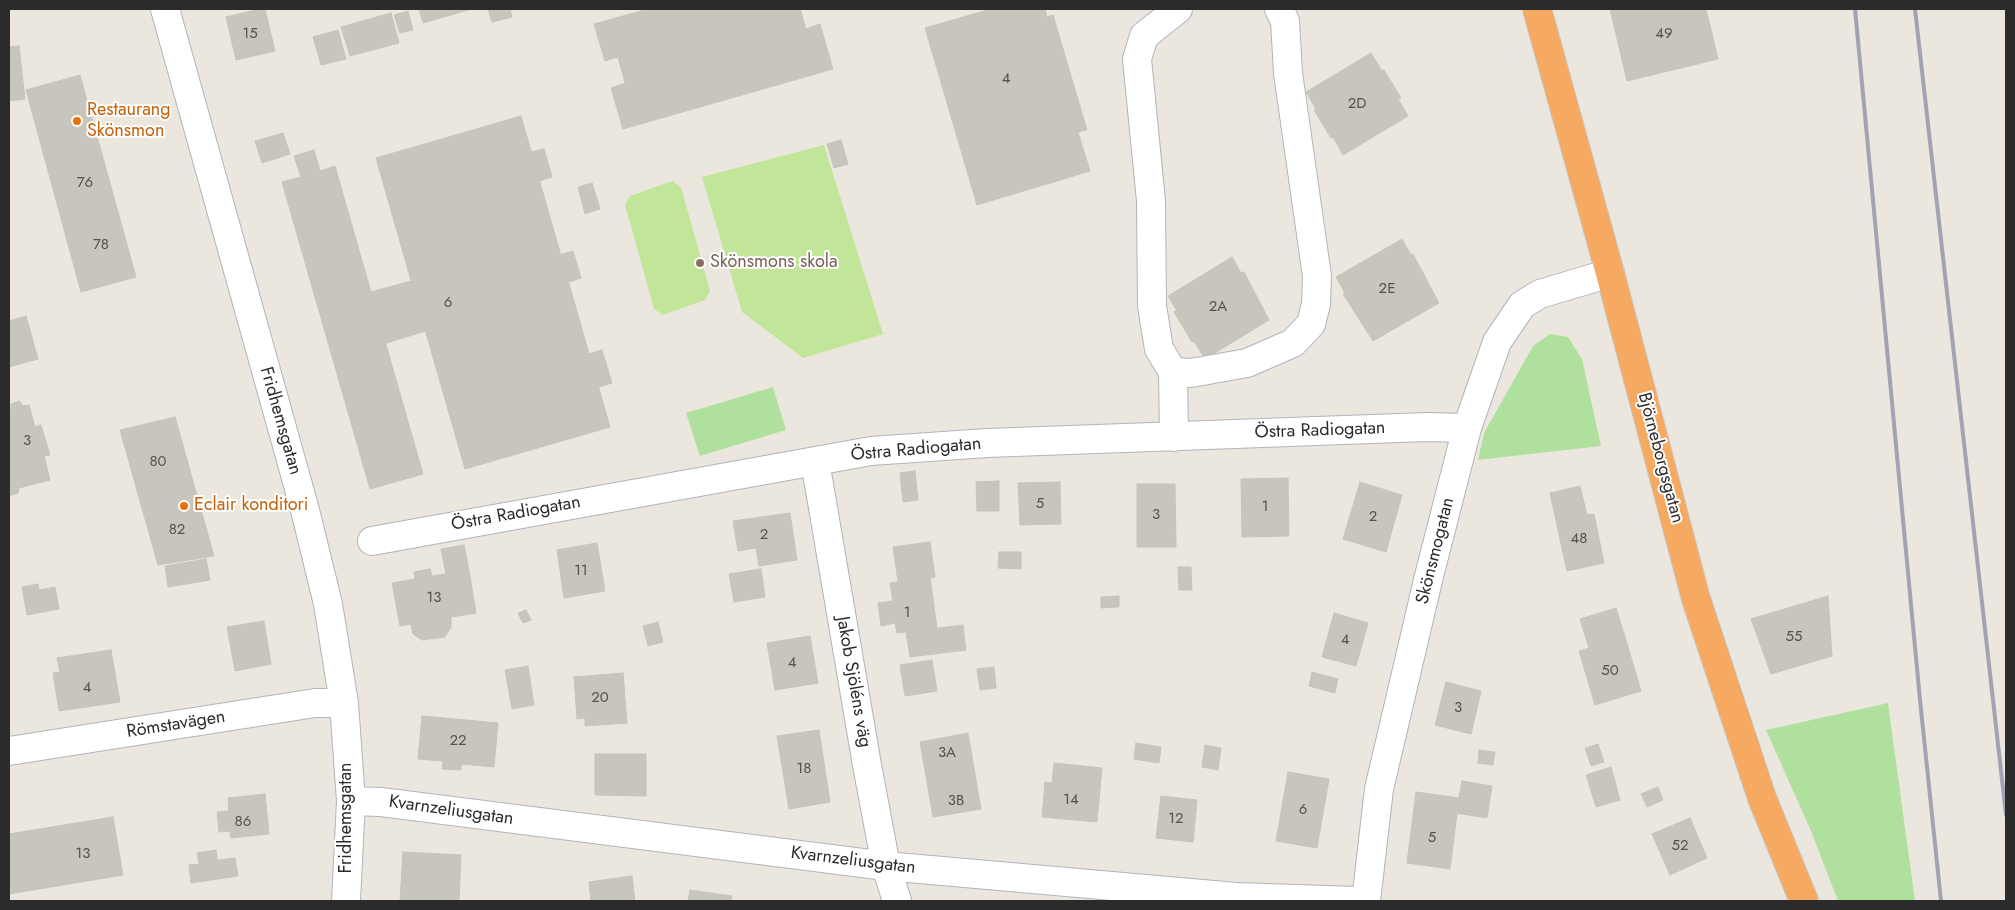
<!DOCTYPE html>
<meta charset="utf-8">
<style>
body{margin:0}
#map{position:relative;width:2015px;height:910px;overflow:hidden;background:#ece7de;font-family:Jost,sans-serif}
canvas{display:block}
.frame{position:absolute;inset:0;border:10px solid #2b2b2b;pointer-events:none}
</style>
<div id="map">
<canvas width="2015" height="910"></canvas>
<div class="frame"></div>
</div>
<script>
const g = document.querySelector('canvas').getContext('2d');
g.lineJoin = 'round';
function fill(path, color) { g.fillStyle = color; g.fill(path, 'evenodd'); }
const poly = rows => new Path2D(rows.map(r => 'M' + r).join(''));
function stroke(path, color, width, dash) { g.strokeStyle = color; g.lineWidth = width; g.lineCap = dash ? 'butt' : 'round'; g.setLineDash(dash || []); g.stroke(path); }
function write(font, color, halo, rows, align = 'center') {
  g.font = font + ' Jost,sans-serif'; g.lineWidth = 4; g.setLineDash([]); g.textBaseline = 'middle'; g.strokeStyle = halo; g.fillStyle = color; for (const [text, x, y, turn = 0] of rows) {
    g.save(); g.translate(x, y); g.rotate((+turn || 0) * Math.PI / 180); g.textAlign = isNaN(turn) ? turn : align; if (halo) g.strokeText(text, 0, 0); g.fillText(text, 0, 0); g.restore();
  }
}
fill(poly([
 [1550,334,1568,337,1582,359,1601,446,1478,460,1484,433,1533,346],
 [773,387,786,430,700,456,686,413],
 [1888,703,1915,901,1838,901,1811,831,1766,730]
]), '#b0e09e');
fill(poly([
 [824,145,883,334,803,358,742,312,702,177],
 [672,181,681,187,710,291,705,300,663,315,654,309,625,205,630,196]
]), '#c1e69a');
const building = poly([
 [260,9,265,9,275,51,236,60,226,17,260,9],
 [419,9,468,9,468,10,423,23,419,9],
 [488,9,510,9,512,17,492,22,488,9],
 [648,9,800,9,806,29,820,24,833,69,623,129,611,88,625,83,618,57,605,61,594,24,648,9],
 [991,9,1045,9,1047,17,1053,15,1087,130,1078,132,1090,171,977,205,925,28,991,9],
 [1610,9,1706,9,1718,59,1627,81,1610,9],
 [408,11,413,30,400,33,394,15,408,11],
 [391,13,399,43,350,56,341,27,391,13],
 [338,30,346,59,321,65,313,37,338,30],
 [19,46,25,99,9,101,9,47,19,46],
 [1371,53,1382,71,1384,70,1401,98,1398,99,1408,116,1343,155,1333,137,1331,138,1314,110,1316,109,1306,92,1371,53],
 [80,75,136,277,81,292,26,90,80,75],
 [521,116,610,427,465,469,376,158,521,116],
 [283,133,290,154,262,163,255,141,283,133],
 [841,140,848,164,834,168,827,144,841,140],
 [544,149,552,177,539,181,531,152,544,149],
 [314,150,320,171,335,166,423,474,370,489,282,182,301,177,294,156,314,150],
 [592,183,600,209,585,214,578,187,592,183],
 [1402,239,1411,255,1413,254,1439,303,1373,341,1343,294,1345,293,1336,277,1402,239],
 [573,251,581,278,569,282,560,255,573,251],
 [1232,257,1241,273,1244,272,1269,320,1205,359,1194,341,1192,342,1174,312,1177,311,1168,296,1232,257],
 [411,281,426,331,386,343,371,292,411,281],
 [26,316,38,359,9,367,9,321,26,316],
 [602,350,612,383,599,387,589,354,602,350],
 [19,401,23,406,29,405,35,427,41,425,50,455,44,456,50,480,19,488,18,493,9,496,9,411,11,410,11,404,19,401],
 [175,417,214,556,158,565,120,430,175,417],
 [915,471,918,500,903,502,900,473,915,471],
 [1288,478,1289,536,1242,537,1241,479,1288,478],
 [999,481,999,511,977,511,976,482,999,481],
 [1060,482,1061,524,1020,525,1018,483,1060,482],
 [1360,482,1402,495,1386,552,1343,539,1360,482],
 [1137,484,1175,484,1176,547,1137,547,1137,484],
 [1580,486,1587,515,1594,514,1604,563,1567,571,1550,493,1580,486],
 [790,513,797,560,759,566,756,548,738,551,733,521,790,513],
 [930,542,935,577,898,582,893,547,930,542],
 [597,543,605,591,564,598,557,550,597,543],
 [464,545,469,570,446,574,441,549,464,545],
 [999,552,1021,552,1021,569,998,568,999,552],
 [206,559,210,580,168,587,165,566,206,559],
 [1178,567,1191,567,1192,590,1179,590,1178,567],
 [430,569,432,576,469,570,476,613,451,617,451,627,445,637,422,640,413,634,411,624,400,626,392,583,415,579,414,572,430,569],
 [761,569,765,597,734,602,729,574,761,569],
 [930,577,937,628,897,633,895,623,881,626,878,603,893,601,890,583,930,577],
 [38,584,39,590,55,587,59,609,27,615,22,587,38,584],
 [1119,596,1119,607,1101,608,1101,597,1119,596],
 [1828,596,1832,656,1771,674,1751,619,1828,596],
 [1616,608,1625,637,1589,648,1580,619,1616,608],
 [526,610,531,620,523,623,518,613,526,610],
 [1334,613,1368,623,1356,666,1322,657,1334,613],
 [264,621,271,664,235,671,227,627,264,621],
 [658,622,663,642,648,646,643,626,658,622],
 [963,625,966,650,910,657,906,632,963,625],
 [810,636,818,683,775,690,767,643,810,636],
 [1625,637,1641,691,1595,705,1579,651,1625,637],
 [111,650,120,702,59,711,53,673,60,672,57,658,111,650],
 [932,660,937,691,905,696,900,665,932,660],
 [528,666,534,705,512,709,505,670,528,666],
 [994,667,996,688,980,690,977,669,994,667],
 [1312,672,1338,679,1335,693,1309,686,1312,672],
 [623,673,627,723,585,726,585,718,577,719,574,677,623,673],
 [1446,682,1481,691,1471,734,1435,725,1446,682],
 [422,716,498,723,494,767,461,764,461,770,442,769,443,761,418,759,422,716],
 [819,730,830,802,789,809,777,736,819,730],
 [968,733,981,809,933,817,920,742,968,733],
 [1136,743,1161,747,1159,763,1134,759,1136,743],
 [1598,744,1604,762,1591,766,1585,748,1598,744],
 [1205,745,1221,748,1218,770,1202,767,1205,745],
 [1479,750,1495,752,1493,765,1478,763,1479,750],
 [595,754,646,754,646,796,595,795,595,754],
 [1054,763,1102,768,1097,822,1042,817,1045,782,1052,783,1054,763],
 [1611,767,1620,800,1596,807,1586,775,1611,767],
 [1288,772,1329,779,1317,848,1276,841,1288,772],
 [1462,781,1492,786,1487,818,1456,813,1462,781],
 [1658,787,1663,800,1647,807,1641,794,1658,787],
 [1416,792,1459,798,1450,869,1407,863,1416,792],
 [265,794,269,834,231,838,230,831,219,832,217,812,229,811,228,798,265,794],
 [1161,796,1197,800,1193,842,1156,838,1161,796],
 [113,817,123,875,9,894,9,834,113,817],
 [1690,818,1707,858,1670,875,1652,834,1690,818],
 [216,850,217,860,235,858,238,876,191,883,189,865,199,864,197,853,216,850],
 [403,852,461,855,459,901,400,901,403,852],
 [632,876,635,901,591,901,589,882,632,876],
 [690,890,732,896,731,901,688,901,690,890]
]);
fill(building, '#c8c5bc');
stroke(building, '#c8c3b8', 1);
const minor = poly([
 [165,9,305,510,328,604,344,703,351,801,346,901],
 [1173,372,1191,373,1247,363,1293,343,1311,324,1316,304,1317,276,1288,73,1285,21,1279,9],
 [1174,437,1173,372,1159,349,1152,306,1151,201,1137,59,1144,36,1178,9],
 [815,461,867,765,886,866,897,901],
 [372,541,871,451,987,443,1427,427,1467,428],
 [9,751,315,703,344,703],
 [351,801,381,802,886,866,1236,897,1357,901],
 [1366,901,1379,789,1429,576,1467,428,1497,342,1522,305,1540,294,1610,273]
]);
const highway = poly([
 [1537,9,1610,273,1696,599,1762,798,1804,901]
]);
stroke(minor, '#b1b3be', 30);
stroke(highway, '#c8c8c8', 30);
stroke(minor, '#fff', 28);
stroke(highway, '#f6a960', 28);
stroke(poly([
 [1855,9,1920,700,1941,901],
 [1915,9,2006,815]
]), '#a1a3b4', 4);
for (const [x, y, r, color] of [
 [77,121,5,"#e8710a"],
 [700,263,5,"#8d6e63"],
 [184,506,5,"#e8710a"]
]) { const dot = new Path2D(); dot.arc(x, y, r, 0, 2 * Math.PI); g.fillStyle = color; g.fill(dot); stroke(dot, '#fff', 2); }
write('15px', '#52524f', null, [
 ["15",250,34],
 ["49",1664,34],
 ["4",1006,79],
 ["2D",1357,104],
 ["76",85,183],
 ["78",101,245],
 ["2E",1387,289],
 ["6",448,303],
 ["2A",1218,307],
 ["3",27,441],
 ["80",158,462],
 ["5",1040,504],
 ["1",1265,507],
 ["3",1156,515],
 ["2",1373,517],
 ["82",177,530],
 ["2",764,535],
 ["48",1579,539],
 ["11",581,571],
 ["13",434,598],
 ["1",907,613],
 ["55",1794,637],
 ["4",1345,640],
 ["4",792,663],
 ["50",1610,671],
 ["4",87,688],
 ["20",600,698],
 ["3",1458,708],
 ["22",458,741],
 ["3A",947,753],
 ["18",804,769],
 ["14",1071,800],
 ["3B",956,801],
 ["6",1303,810],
 ["12",1176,819],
 ["86",243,822],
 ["5",1432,838],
 ["52",1680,846],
 ["13",83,854]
]);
write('18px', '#c56008', '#fff', [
 ["Restaurang",87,111],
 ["Skönsmon",87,132],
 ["Eclair konditori",194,506]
], 'left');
write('18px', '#785e54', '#fff', [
 ["Skönsmons skola",710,263]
], 'left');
write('18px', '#2b2b2b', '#fff', [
 ["Fridhemsgatan",280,421,74],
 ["Östra Radiogatan",1320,431,-2],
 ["Östra Radiogatan",916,450,-5],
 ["Björneborgsgatan",1660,458,75],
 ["Östra Radiogatan",516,514,-10],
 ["Skönsmogatan",1436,551,-76],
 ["Jakob Sjöléns väg",853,682,80],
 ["Römstavägen",176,725,-9],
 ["Kvarnzeliusgatan",451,811,8],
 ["Fridhemsgatan",347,818,-90],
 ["Kvarnzeliusgatan",853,861,7]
]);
</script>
